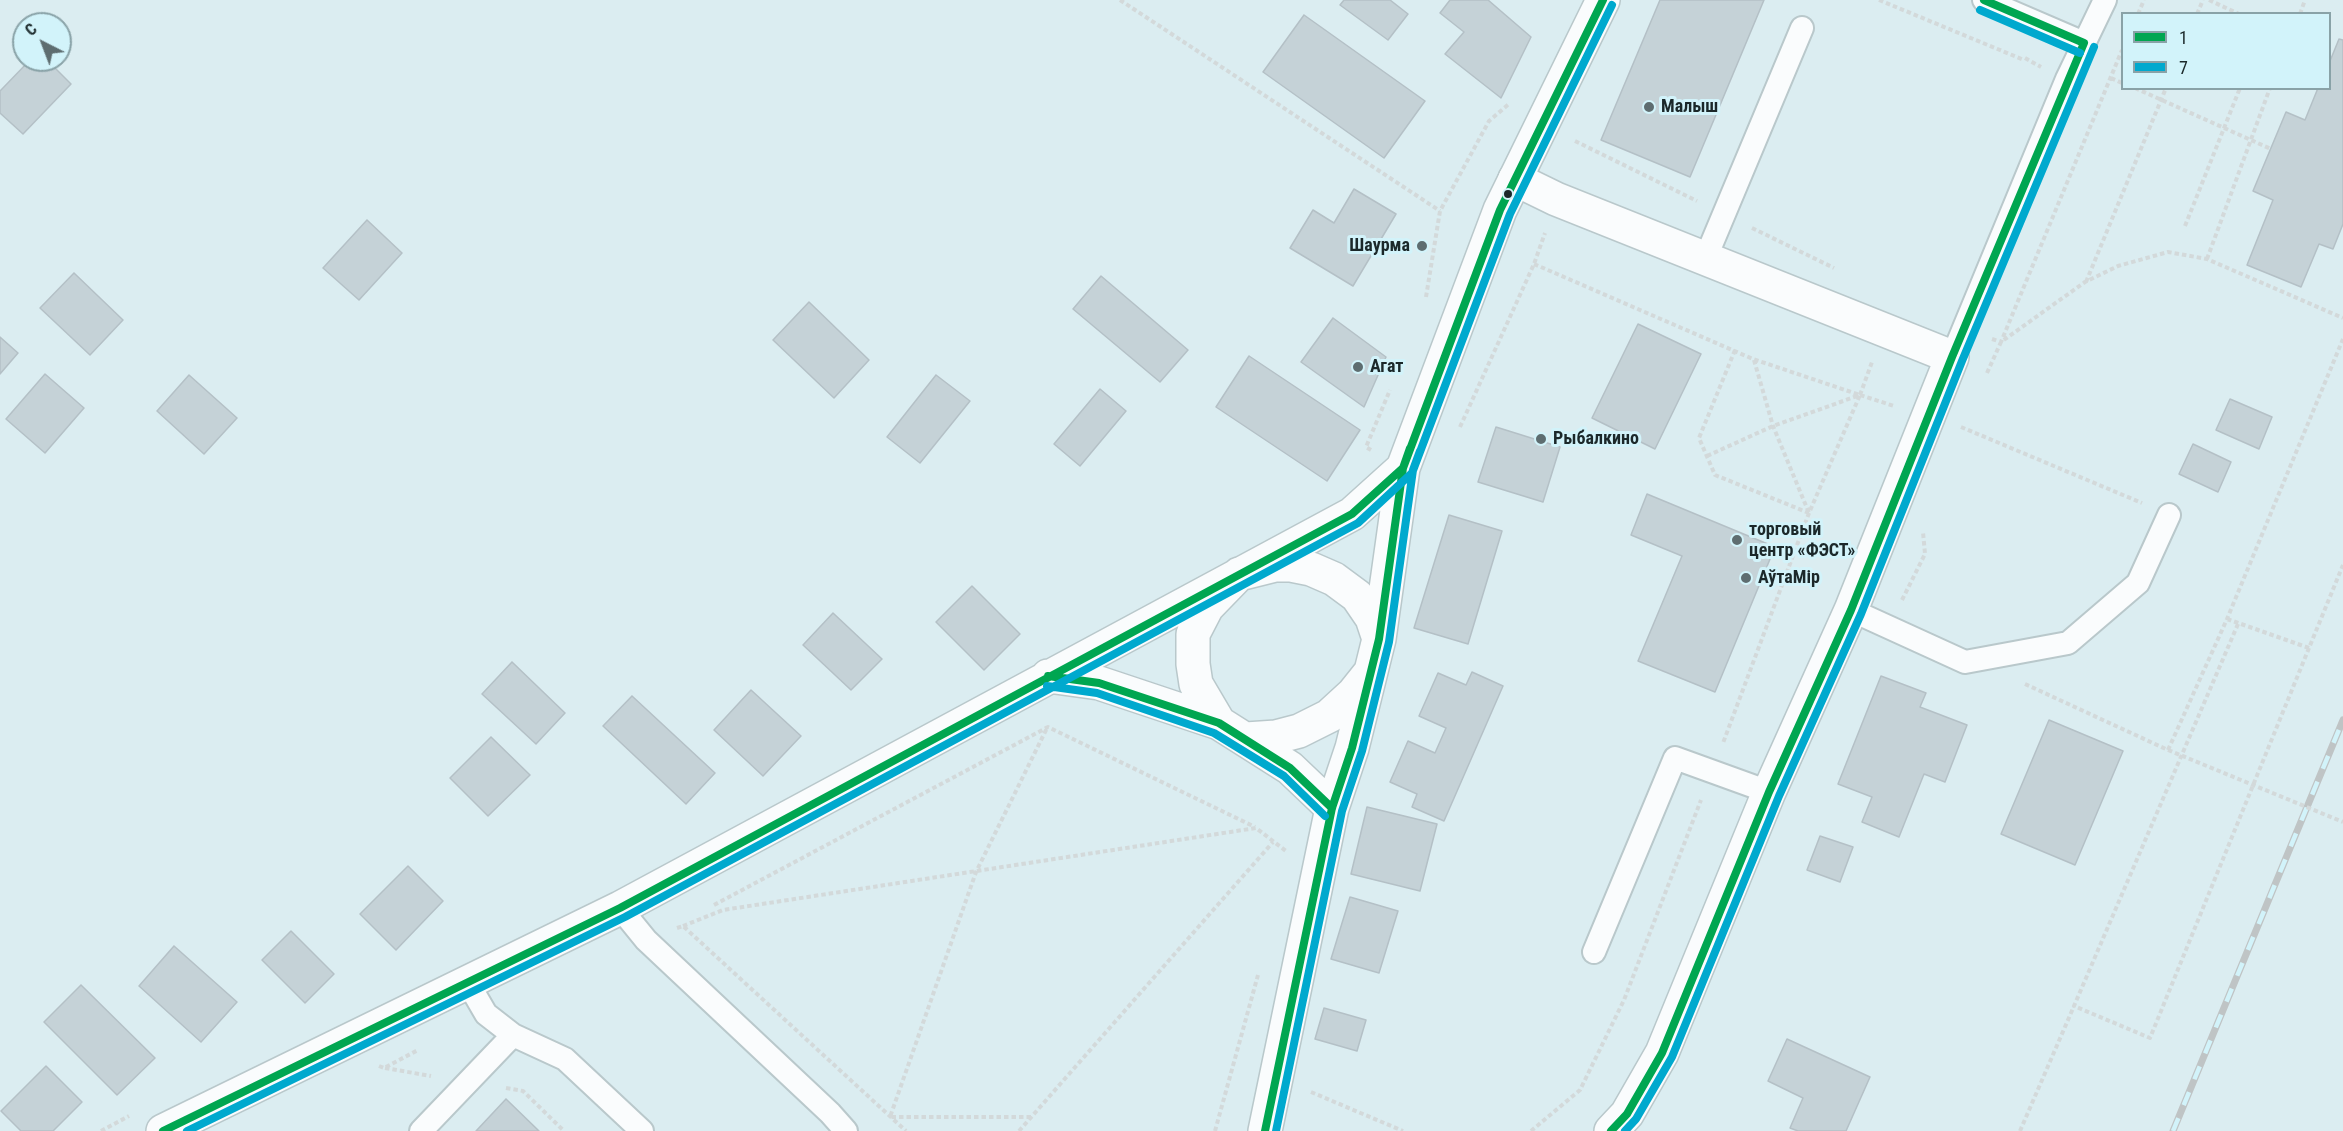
<!DOCTYPE html>
<meta charset="utf-8">
<style>
body{margin:0}
#map{position:relative;width:2343px;height:1131px;overflow:hidden;background:#dbedf1;font-family:"Roboto Condensed",sans-serif}
canvas{display:block}
.legend{position:absolute;left:2121px;top:12px;width:210px;height:78px;box-sizing:border-box;background:#d2f3fa;border:2px solid #89a2a7;margin:0;padding:8px 10px;list-style:none;font-size:18px;color:#1b282a}
.legend li{display:flex;align-items:center;gap:12px;height:30px}
.legend b{width:30px;border:2px solid #89a2a7}
.north{position:absolute;left:12px;top:12px;width:60px;height:60px;box-sizing:border-box;background:#d2f3fa;border:2px solid #89a2a7;border-radius:50%;rotate:318deg;font-size:16px;font-weight:700;line-height:24px;text-align:center;color:#1b282a}
.north::after{content:'';display:block;margin:auto;width:21px;height:27px;background:#5e6d70;clip-path:polygon(50% 0,100% 100%,50% 72%,0 100%)}
</style>
<div id="map">
<canvas width="2343" height="1131"></canvas>
<ul class="legend">
<li><b style="height:8px;background:#00a651"></b>1</li>
<li><b style="height:8px;background:#00a9ce"></b>7</li>
</ul>
<div class="north">С</div>
</div>
<script>
const g = document.querySelector('canvas').getContext('2d');
g.lineJoin = 'round';
function fill(path, color) { g.fillStyle = color; g.fill(path, 'evenodd'); }
const poly = rows => new Path2D(rows.map(r => 'M' + r).join(''));
function stroke(path, color, width, dash) { g.strokeStyle = color; g.lineWidth = width; g.lineCap = dash ? 'butt' : 'round'; g.setLineDash(dash || []); g.stroke(path); }
function write(font, color, halo, rows, align = 'center') {
  g.font = font + ' "Roboto Condensed",sans-serif'; g.lineWidth = 6; g.setLineDash([]); g.textBaseline = 'middle'; g.strokeStyle = halo; g.fillStyle = color; for (const [text, x, y, turn = 0] of rows) {
    g.save(); g.translate(x, y); g.rotate((+turn || 0) * Math.PI / 180); g.textAlign = isNaN(turn) ? turn : align; if (halo) g.strokeText(text, 0, 0); g.fillText(text, 0, 0); g.restore();
  }
}
const building = poly([
 [1344,0,1390,0,1408,14,1388,40,1340,5,1344,0],
 [1450,0,1488,0,1531,37,1501,98,1445,54,1464,32,1440,13,1450,0],
 [1660,0,1764,0,1690,177,1601,140,1660,0],
 [1304,15,1425,101,1384,158,1263,72,1304,15],
 [2339,39,2343,40,2343,224,2333,249,2319,244,2301,287,2247,265,2273,200,2253,191,2286,112,2305,120,2318,88,2330,88,2330,61,2339,39],
 [30,60,47,60,71,84,23,134,0,113,0,91,30,60],
 [1354,189,1396,214,1353,286,1290,248,1313,210,1334,223,1354,189],
 [367,220,402,253,359,300,323,268,367,220],
 [74,273,123,320,90,355,40,308,74,273],
 [1101,276,1188,350,1160,382,1073,309,1101,276],
 [809,302,869,360,834,398,773,340,809,302],
 [1333,318,1386,357,1364,407,1301,362,1333,318],
 [1638,324,1701,354,1655,449,1592,418,1638,324],
 [0,337,18,353,0,374,0,337],
 [1249,356,1360,430,1327,481,1216,407,1249,356],
 [45,374,84,408,45,453,6,419,45,374],
 [189,375,237,418,204,454,157,411,189,375],
 [936,375,970,401,920,463,887,437,936,375],
 [1100,389,1126,411,1080,466,1054,444,1100,389],
 [2230,399,2272,417,2259,449,2216,430,2230,399],
 [1496,427,1560,447,1543,502,1478,482,1496,427],
 [2193,444,2231,462,2218,492,2179,474,2193,444],
 [1647,494,1775,547,1715,692,1638,661,1682,556,1631,535,1647,494],
 [1449,515,1502,531,1468,644,1414,628,1449,515],
 [972,586,1020,634,984,670,936,622,972,586],
 [833,613,882,659,851,690,803,645,833,613],
 [512,662,565,713,536,744,482,694,512,662],
 [1472,672,1503,686,1444,821,1412,807,1417,794,1390,782,1408,741,1435,753,1446,728,1419,716,1438,673,1466,685,1472,672],
 [1881,676,1926,693,1920,707,1967,725,1945,782,1924,774,1899,837,1862,822,1872,797,1838,784,1881,676],
 [751,690,801,736,763,776,714,730,751,690],
 [632,696,715,773,686,804,603,726,632,696],
 [2049,720,2123,751,2075,865,2001,834,2049,720],
 [491,737,530,775,488,816,450,778,491,737],
 [1367,807,1437,824,1420,891,1351,874,1367,807],
 [1820,836,1853,847,1840,882,1807,870,1820,836],
 [408,866,443,901,396,950,360,914,408,866],
 [1350,897,1398,911,1379,973,1331,959,1350,897],
 [291,931,334,974,305,1003,262,960,291,931],
 [174,946,237,1002,201,1042,139,986,174,946],
 [81,985,155,1058,117,1095,44,1022,81,985],
 [1324,1008,1366,1020,1357,1051,1315,1039,1324,1008],
 [1787,1039,1870,1077,1846,1131,1798,1131,1790,1128,1803,1098,1768,1081,1787,1039],
 [46,1066,82,1102,53,1131,21,1131,1,1111,46,1066],
 [506,1099,539,1131,476,1131,506,1099]
]);
fill(building, '#c5d2d7');
stroke(building, '#b4c0c6', 1.5);
const lane = poly([
 [1984,0,2084,43],
 [1706,257,1802,28],
 [1952,357,2067,79,2105,0],
 [1851,610,1965,662,2068,643,2138,583,2169,515],
 [620,908,646,940,830,1113,846,1131],
 [1594,952,1675,758,1769,792],
 [468,983,486,1014,513,1035,565,1059,642,1131],
 [421,1131,513,1035]
]);
const street = poly([
 [1515,179,1556,199,1952,357,1851,610,1769,792,1662,1053,1627,1114,1611,1131]
]);
const secondary = poly([
 [1048,676,1099,683,1219,723,1290,768,1332,808],
 [1219,723,1196,684,1193,664,1193,634,1207,607,1239,574,1275,565,1291,565,1311,569,1334,579,1357,596,1372,618,1379,639],
 [1246,739,1276,737,1299,731,1329,716,1353,694,1369,674],
 [163,1131,620,908,1352,514,1403,468],
 [1265,1131,1332,808,1352,748,1379,639,1403,468,1500,210,1603,0]
]);
stroke(lane, '#b9c8cb', 26);
stroke(street, '#b9c8cb', 36);
stroke(secondary, '#b9c8cb', 36);
stroke(poly([
 [1120,0,1440,211],
 [1879,0,2024,60],
 [2209,0,2239,14],
 [2138,14,2144,0],
 [2197,14,2203,0],
 [2300,14,2305,0],
 [2025,58,2041,67],
 [2111,78,2122,83],
 [2135,88,2271,149],
 [1575,141,1697,201],
 [2185,226,2240,88],
 [1752,228,1834,268],
 [2207,259,2270,88],
 [1534,264,1753,359,1860,395,1809,513,1723,743],
 [2086,282,2166,88],
 [1426,297,1440,211,1489,121,1510,103],
 [1992,339,2001,342,2122,50],
 [1735,350,1699,438,1715,475,1809,513],
 [1754,360,1773,426,1809,513],
 [1987,373,2001,342,2085,282,2118,266,2168,252,2207,259,2343,318],
 [1860,395,1872,362],
 [1460,427,1534,264,1545,233],
 [1961,427,2142,503],
 [1371,450,1366,447,1390,390],
 [1707,456,1773,426,1860,395,1894,406],
 [1902,600,1925,554,1923,532],
 [2227,619,2309,648,2343,565],
 [2238,624,2074,1006,2150,1038,2309,648],
 [2025,684,2168,750,2227,619,2343,339],
 [714,905,1048,727,1255,827],
 [683,926,723,910,1256,828,1286,851],
 [677,928,683,926,906,1131],
 [379,1066,384,1068,418,1050],
 [385,1068,431,1076],
 [506,1088,523,1091,564,1131],
 [1311,1092,1403,1131],
 [1031,1117,890,1117,976,872,1047,728],
 [101,1131,129,1116],
 [1019,1131,1273,842],
 [1215,1131,1258,975],
 [1531,1131,1580,1090,1624,1000,1701,800],
 [2020,1131,2074,1006]
]), '#d3d9da', 4, [4.5, 3]);
stroke(lane, '#fafcfd', 22);
stroke(street, '#fafcfd', 33);
stroke(secondary, '#fafcfd', 33);
const rail = poly([
 [2173,1131,2343,720]
]);
stroke(rail, '#bfc4c5', 7);
stroke(rail, '#d2f3fa', 4.5, [14]);
stroke(poly([
 [2168,750,2343,822]
]), '#d3d9da', 4, [4.5, 3]);
stroke(poly([
 [1984,0,2084,43],
 [1048,676,1099,683,1219,723,1290,768,1332,808],
 [163,1131,620,908,1352,514,1403,468,1500,210,1603,0],
 [1265,1131,1332,808,1352,748,1379,639,1403,468,1410,448],
 [1611,1131,1627,1114,1662,1053,1769,792,1851,610,1952,357,2084,43]
]), '#00a651', 8);
stroke(poly([
 [1980,10,2080,53],
 [1047,686,1097,693,1214,733,1284,776,1325,816],
 [187,1131,625,917,1358,523,1412,473,1510,214,1612,5],
 [1276,1131,1342,811,1362,751,1389,642,1413,470,1420,451],
 [1625,1131,1636,1119,1672,1057,1779,796,1861,614,1962,361,2094,47]
]), '#00a9ce', 8);
for (const [x, y, r, color] of [
 [1649,107,6,"#5e6d70"],
 [1508,194,5,"#1b282a"],
 [1422,246,6,"#5e6d70"],
 [1358,367,6,"#5e6d70"],
 [1541,439,6,"#5e6d70"],
 [1737,540,6,"#5e6d70"],
 [1746,578,6,"#5e6d70"]
]) { const dot = new Path2D(); dot.arc(x, y, r, 0, 2 * Math.PI); g.fillStyle = color; g.fill(dot); stroke(dot, '#d2f3fa', 2); }
write('bold 18px', '#1b282a', '#d2f3fa', [
 ["Малыш",1661,107],
 ["Шаурма",1410,246,"right"],
 ["Агат",1370,367],
 ["Рыбалкино",1553,439],
 ["торговый",1749,530],
 ["центр «ФЭСТ»",1749,551],
 ["АўтаМір",1758,578]
], 'left');
</script>
